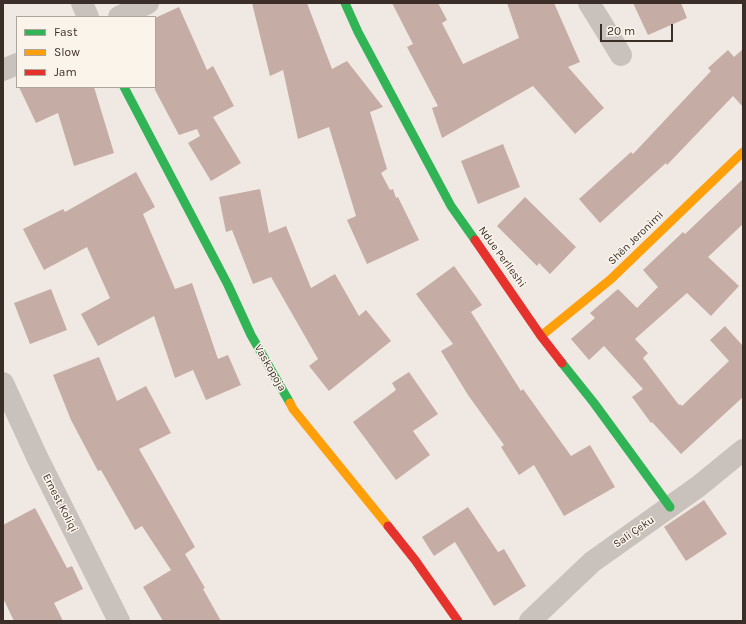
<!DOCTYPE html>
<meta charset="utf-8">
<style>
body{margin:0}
#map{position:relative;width:746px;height:624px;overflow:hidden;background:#f0e9e3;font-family:Karla,sans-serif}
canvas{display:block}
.frame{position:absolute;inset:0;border:4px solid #3b2e29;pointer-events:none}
.legend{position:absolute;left:16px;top:16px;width:140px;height:72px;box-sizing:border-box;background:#fbf4eb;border:1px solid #aea59d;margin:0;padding:5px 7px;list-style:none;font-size:12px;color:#3b2e29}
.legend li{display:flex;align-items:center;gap:8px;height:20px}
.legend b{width:20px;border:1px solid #aea59d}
.scale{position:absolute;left:600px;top:24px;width:73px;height:18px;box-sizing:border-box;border:2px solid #3b2e29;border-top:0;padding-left:5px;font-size:12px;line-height:14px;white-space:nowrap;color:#3b2e29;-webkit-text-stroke:3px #fbf4eb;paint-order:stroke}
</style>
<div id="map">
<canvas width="746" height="624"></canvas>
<div class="frame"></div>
<ul class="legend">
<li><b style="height:5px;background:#30b455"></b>Fast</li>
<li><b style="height:5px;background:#ff9f0a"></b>Slow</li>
<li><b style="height:5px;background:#e5322d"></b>Jam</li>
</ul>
<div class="scale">20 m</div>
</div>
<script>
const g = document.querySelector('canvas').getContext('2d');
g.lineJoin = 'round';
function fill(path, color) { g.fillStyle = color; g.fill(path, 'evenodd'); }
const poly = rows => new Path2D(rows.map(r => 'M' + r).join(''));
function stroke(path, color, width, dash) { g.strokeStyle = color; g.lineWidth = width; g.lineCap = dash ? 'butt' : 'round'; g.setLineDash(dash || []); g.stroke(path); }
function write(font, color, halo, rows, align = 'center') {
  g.font = font + ' Karla,sans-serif'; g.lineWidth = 3; g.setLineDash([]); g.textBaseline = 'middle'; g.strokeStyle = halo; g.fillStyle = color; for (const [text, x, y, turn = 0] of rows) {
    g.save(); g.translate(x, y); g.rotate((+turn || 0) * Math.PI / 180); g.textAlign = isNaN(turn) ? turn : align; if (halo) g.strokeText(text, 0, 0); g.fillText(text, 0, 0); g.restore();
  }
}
fill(poly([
 [252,3,307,3,332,69,347,61,383,107,370,112,387,169,381,173,390,190,393,189,396,198,398,197,419,240,367,264,347,220,356,216,329,127,298,139,283,70,270,76],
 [392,3,438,3,447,20,442,23,463,64,519,38,507,3,554,3,580,62,568,67,604,108,575,134,533,86,442,138,432,108,438,106,407,47,413,44],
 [633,3,681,3,687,18,648,35],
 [179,7,207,70,213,66,234,106,213,117,241,163,211,181,188,143,200,136,197,129,179,135,155,90,155,18],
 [743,49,743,107,733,96,667,165,666,163,600,223,579,199,631,152,633,154,711,71,708,68,728,50,734,57],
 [19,87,94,87,114,153,74,166,58,113,36,123],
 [503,144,520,187,478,204,461,161],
 [136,172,155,207,143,214,175,289,192,283,218,359,228,355,241,385,206,400,193,370,175,378,154,316,98,346,81,314,110,298,87,247,44,270,23,229,63,209,65,212],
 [743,179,743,224,708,257,739,286,711,316,687,293,635,339,648,353,643,358,679,405,680,404,682,406,729,361,710,340,725,326,743,346,743,397,681,454,652,422,651,423,632,397,643,389,604,346,589,360,571,339,595,318,590,313,618,289,637,308,658,287,643,270,683,232,685,234],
 [260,189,269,233,286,226,311,288,335,274,359,316,366,310,391,341,329,391,309,366,318,359,271,277,253,284,232,230,226,232,219,197],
 [525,197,576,247,550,274,539,263,537,266,497,226],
 [454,266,482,305,471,312,521,391,523,389,571,456,590,445,615,487,564,516,534,465,519,475,501,447,504,445,468,395,441,351,453,344,416,294],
 [51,289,67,330,30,344,14,303],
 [99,357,117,401,146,386,171,433,139,449,195,547,185,554,205,588,203,589,221,621,163,621,143,587,171,570,142,526,135,530,101,470,98,471,71,420,53,375],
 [409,372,438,414,413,431,430,455,396,480,353,422,396,390,392,383],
 [704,500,727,534,686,561,664,527],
 [468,507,498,552,504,549,526,586,494,606,455,542,434,556,422,537],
 [35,508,67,568,72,566,83,589,54,603,63,621,14,621,3,598,3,525]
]), '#c5aca4');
stroke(poly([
 [82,3,88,17],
 [589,3,621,55],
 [119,17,148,3],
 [3,70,17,64],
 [3,383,37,457,119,621],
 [530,621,592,562,699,486,743,450]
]), '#c9c2bc', 22);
stroke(poly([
 [345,3,358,32,451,206,475,240],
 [124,87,228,285,251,335,290,403],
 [562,363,594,403,670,507]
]), '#30b455', 9);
stroke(poly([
 [541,336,611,279,743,152],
 [290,403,293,409,388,526]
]), '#ff9f0a', 9);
stroke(poly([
 [475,240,541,336,562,363],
 [388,526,415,560,458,621]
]), '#e5322d', 9);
write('11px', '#3b2e29', '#fbf4eb', [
 ["Shën Jeronimi",636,238,-44],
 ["Ndue Perlleshi",502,257,54],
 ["Vaskopoja",270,368,60],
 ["Ernest Koliqi",60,503,63],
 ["Sali Çeku",634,532,-35]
]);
</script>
